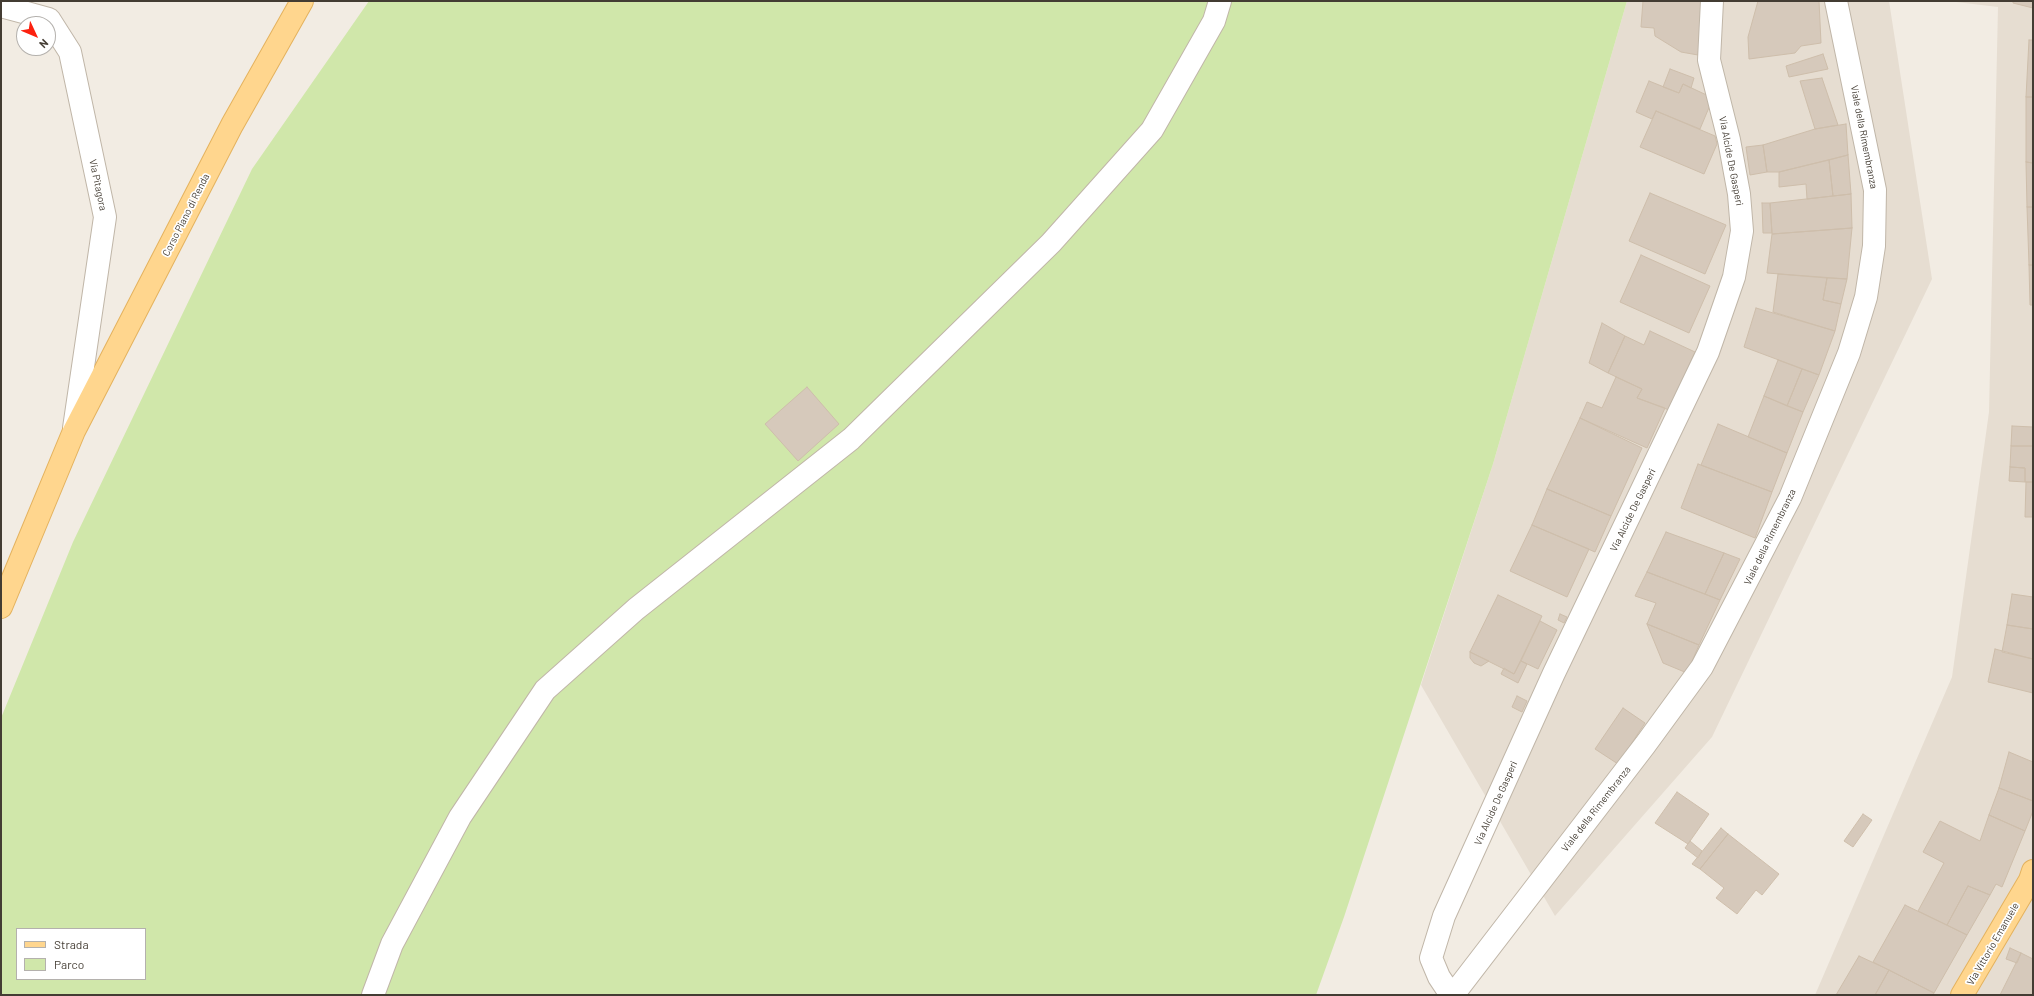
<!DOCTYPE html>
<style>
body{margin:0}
#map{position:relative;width:2034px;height:996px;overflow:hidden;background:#f2ece3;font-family:Barlow,sans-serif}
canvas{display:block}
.frame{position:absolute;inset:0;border:2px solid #433c33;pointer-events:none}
.legend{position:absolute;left:16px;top:928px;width:130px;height:52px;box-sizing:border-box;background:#fff;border:1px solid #b4b1ad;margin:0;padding:5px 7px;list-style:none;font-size:12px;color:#433c33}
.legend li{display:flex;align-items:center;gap:8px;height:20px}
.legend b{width:20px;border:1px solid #b4b1ad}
.north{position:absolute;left:16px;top:16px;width:40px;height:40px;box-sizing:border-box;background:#fff;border:1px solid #b4b1ad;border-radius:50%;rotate:134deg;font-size:11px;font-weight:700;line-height:16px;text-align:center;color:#433c33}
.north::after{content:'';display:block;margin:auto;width:14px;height:18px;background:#fc210f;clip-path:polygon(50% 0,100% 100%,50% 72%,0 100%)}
</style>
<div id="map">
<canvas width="2034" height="996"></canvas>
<div class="frame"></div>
<ul class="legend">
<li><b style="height:5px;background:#ffd68e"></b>Strada</li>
<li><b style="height:11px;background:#d0e7aa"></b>Parco</li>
</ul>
<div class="north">N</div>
</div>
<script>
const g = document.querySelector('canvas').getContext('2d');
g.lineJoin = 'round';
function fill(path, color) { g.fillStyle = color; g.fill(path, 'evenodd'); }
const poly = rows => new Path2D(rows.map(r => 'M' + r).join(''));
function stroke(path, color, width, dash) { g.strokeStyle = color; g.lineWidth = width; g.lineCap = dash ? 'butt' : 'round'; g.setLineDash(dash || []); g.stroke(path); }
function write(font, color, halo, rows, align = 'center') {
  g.font = font + ' Barlow,sans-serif'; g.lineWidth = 3.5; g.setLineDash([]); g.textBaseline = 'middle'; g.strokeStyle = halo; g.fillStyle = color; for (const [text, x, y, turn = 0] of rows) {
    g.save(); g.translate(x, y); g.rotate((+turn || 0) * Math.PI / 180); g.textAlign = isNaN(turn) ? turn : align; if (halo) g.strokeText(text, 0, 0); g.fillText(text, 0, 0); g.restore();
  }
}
fill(poly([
 [1627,1,1889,1,1932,279,1712,737,1555,916,1421,685,1493,464],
 [1948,1,2033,1,2033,995,1815,995,1952,677,1989,412,1998,7]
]), '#e6ddd1');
fill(poly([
 [369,1,1627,1,1493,464,1344,917,1316,995,1,995,1,718,73,542,252,169],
 [17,929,145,929,145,979,17,979]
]), '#d0e7aa');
const building = poly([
 [1643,1,1704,1,1698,55,1681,52,1655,36,1654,28,1641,27,1643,1],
 [1758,1,1819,1,1821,43,1801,46,1795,53,1749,59,1748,37,1758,1],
 [2013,1,2033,1,2033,8,2013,3,2013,1],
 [2029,40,2033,40,2033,97,2026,97,2029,40],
 [1823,54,1828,69,1789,77,1786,66,1823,54],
 [1670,69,1694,78,1691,88,1683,84,1679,93,1663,87,1670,69],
 [1822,78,1838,125,1815,129,1800,81,1822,78],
 [1649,81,1679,93,1683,84,1713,98,1700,129,1656,111,1652,119,1636,112,1649,81],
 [2026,97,2033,97,2033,163,2026,162,2026,97],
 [1656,111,1715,136,1717,144,1704,174,1640,147,1656,111],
 [1846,124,1848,155,1779,172,1767,172,1763,145,1815,129,1846,124],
 [1763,145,1767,172,1750,175,1746,147,1763,145],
 [1848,155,1851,194,1833,196,1829,160,1848,155],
 [1829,160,1833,196,1807,199,1806,184,1779,187,1779,172,1829,160],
 [2026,162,2033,163,2033,207,2027,207,2026,162],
 [1650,193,1726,225,1705,274,1629,241,1650,193],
 [1851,194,1852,228,1772,234,1770,203,1851,194],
 [1762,203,1770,203,1772,233,1763,233,1762,203],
 [2027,207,2033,207,2033,265,2029,265,2027,207],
 [1852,228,1847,279,1767,273,1772,234,1852,228],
 [1641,255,1710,286,1689,333,1620,302,1641,255],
 [2029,265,2033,265,2033,305,2030,305,2029,265],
 [1778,274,1827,278,1823,300,1841,304,1835,331,1773,312,1778,274],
 [1827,278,1847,279,1841,304,1823,300,1827,278],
 [1756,308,1835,331,1819,375,1744,347,1756,308],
 [1602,323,1625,336,1608,373,1589,363,1602,323],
 [1650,331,1695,352,1669,410,1637,398,1642,389,1608,373,1625,336,1644,345,1650,331],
 [1778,360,1802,369,1787,406,1764,396,1778,360],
 [1802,369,1819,375,1803,412,1787,406,1802,369],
 [1616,377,1642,389,1637,398,1665,408,1647,448,1580,418,1587,402,1602,408,1616,377],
 [807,387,839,424,798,461,765,424,807,387],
 [1764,396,1803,412,1787,453,1748,437,1764,396],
 [1580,418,1642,448,1611,516,1547,489,1580,418],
 [1718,424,1787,453,1772,492,1701,465,1718,424],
 [2012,426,2033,427,2033,446,2011,446,2012,426],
 [2011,446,2033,446,2033,482,2025,482,2025,468,2010,467,2011,446],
 [1698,464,1772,492,1755,538,1681,508,1698,464],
 [2010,467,2025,468,2025,482,2009,481,2010,467],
 [2026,482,2033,482,2033,517,2025,517,2026,482],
 [1547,489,1611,516,1595,552,1532,525,1547,489],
 [1532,525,1589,549,1567,597,1510,571,1532,525],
 [1666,532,1724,553,1705,594,1647,572,1666,532],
 [1724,553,1740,559,1720,600,1705,594,1724,553],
 [1647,572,1720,600,1699,645,1647,624,1656,603,1635,596,1647,572],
 [2012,594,2033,597,2033,629,2007,625,2012,594],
 [1498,595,1542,616,1514,674,1470,652,1498,595],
 [1560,614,1567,617,1564,623,1558,620,1560,614],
 [1540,621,1557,630,1538,669,1521,661,1540,621],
 [1647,624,1699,645,1687,673,1663,663,1647,624],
 [2007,625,2033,629,2033,659,2002,652,2007,625],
 [1995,649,2033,659,2033,693,1988,682,1995,649],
 [1470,652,1489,661,1481,666,1474,663,1470,658,1470,652],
 [1521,661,1527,664,1518,683,1501,674,1504,668,1514,674,1521,661],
 [1517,696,1527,701,1522,712,1512,707,1517,696],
 [1623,708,1645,723,1618,764,1595,749,1623,708],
 [2009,752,2033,762,2033,801,1999,788,2009,752],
 [1999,788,2033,801,2033,811,2025,831,1989,815,1999,788],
 [1677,792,1709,814,1688,844,1655,823,1677,792],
 [1863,814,1872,820,1853,847,1844,841,1863,814],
 [1989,815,2025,831,2002,887,1996,884,1990,895,1968,886,1947,925,1918,911,1944,863,1923,852,1940,821,1980,841,1989,815],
 [1721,828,1728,834,1700,869,1692,864,1721,828],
 [1728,834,1779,874,1762,895,1756,890,1737,914,1716,898,1724,888,1700,869,1728,834],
 [1690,841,1702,851,1698,858,1685,848,1690,841],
 [1968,886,1990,895,1967,935,1947,925,1968,886],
 [1905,905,1967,935,1934,993,1873,962,1905,905],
 [2010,948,2021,953,2017,963,2006,959,2010,948],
 [2021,953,2033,959,2033,995,2000,995,2021,953],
 [1859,956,1889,970,1875,995,1836,995,1859,956],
 [1889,970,1934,993,1933,995,1875,995,1889,970]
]);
fill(building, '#d6c9bb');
stroke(building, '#cebeab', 1);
const minor = poly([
 [1,6,49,19,70,52,105,217,74,428],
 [373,995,392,944,460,817,545,690,636,609,851,439,1051,243,1152,130,1214,21,1220,1],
 [1451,995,1439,977,1431,958,1444,916,1554,673,1708,352,1734,277,1742,231,1739,194,1729,140,1709,60,1712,1],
 [1453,995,1645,745,1702,667,1790,498,1849,353,1866,297,1874,246,1875,190,1836,1]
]);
const major = poly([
 [1,607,74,431,232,125,302,1],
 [1962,995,2030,880,2033,871]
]);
stroke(minor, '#c0b6a8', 24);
stroke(major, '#e4b25e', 24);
stroke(minor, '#fff', 22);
stroke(major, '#ffd68e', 22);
write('10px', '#433c33', '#fff', [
 ["Viale della Rimembranza",1864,137,79],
 ["Via Alcide De Gasperi",1731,161,79],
 ["Via Pitagora",98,185,78],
 ["Corso Piano di Renda",186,215,-63],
 ["Via Alcide De Gasperi",1633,510,-64],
 ["Viale della Rimembranza",1770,537,-64],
 ["Via Alcide De Gasperi",1496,803,-66],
 ["Viale della Rimembranza",1596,809,-52],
 ["Via Vittorio Emanuele",1993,944,-60]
]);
</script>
